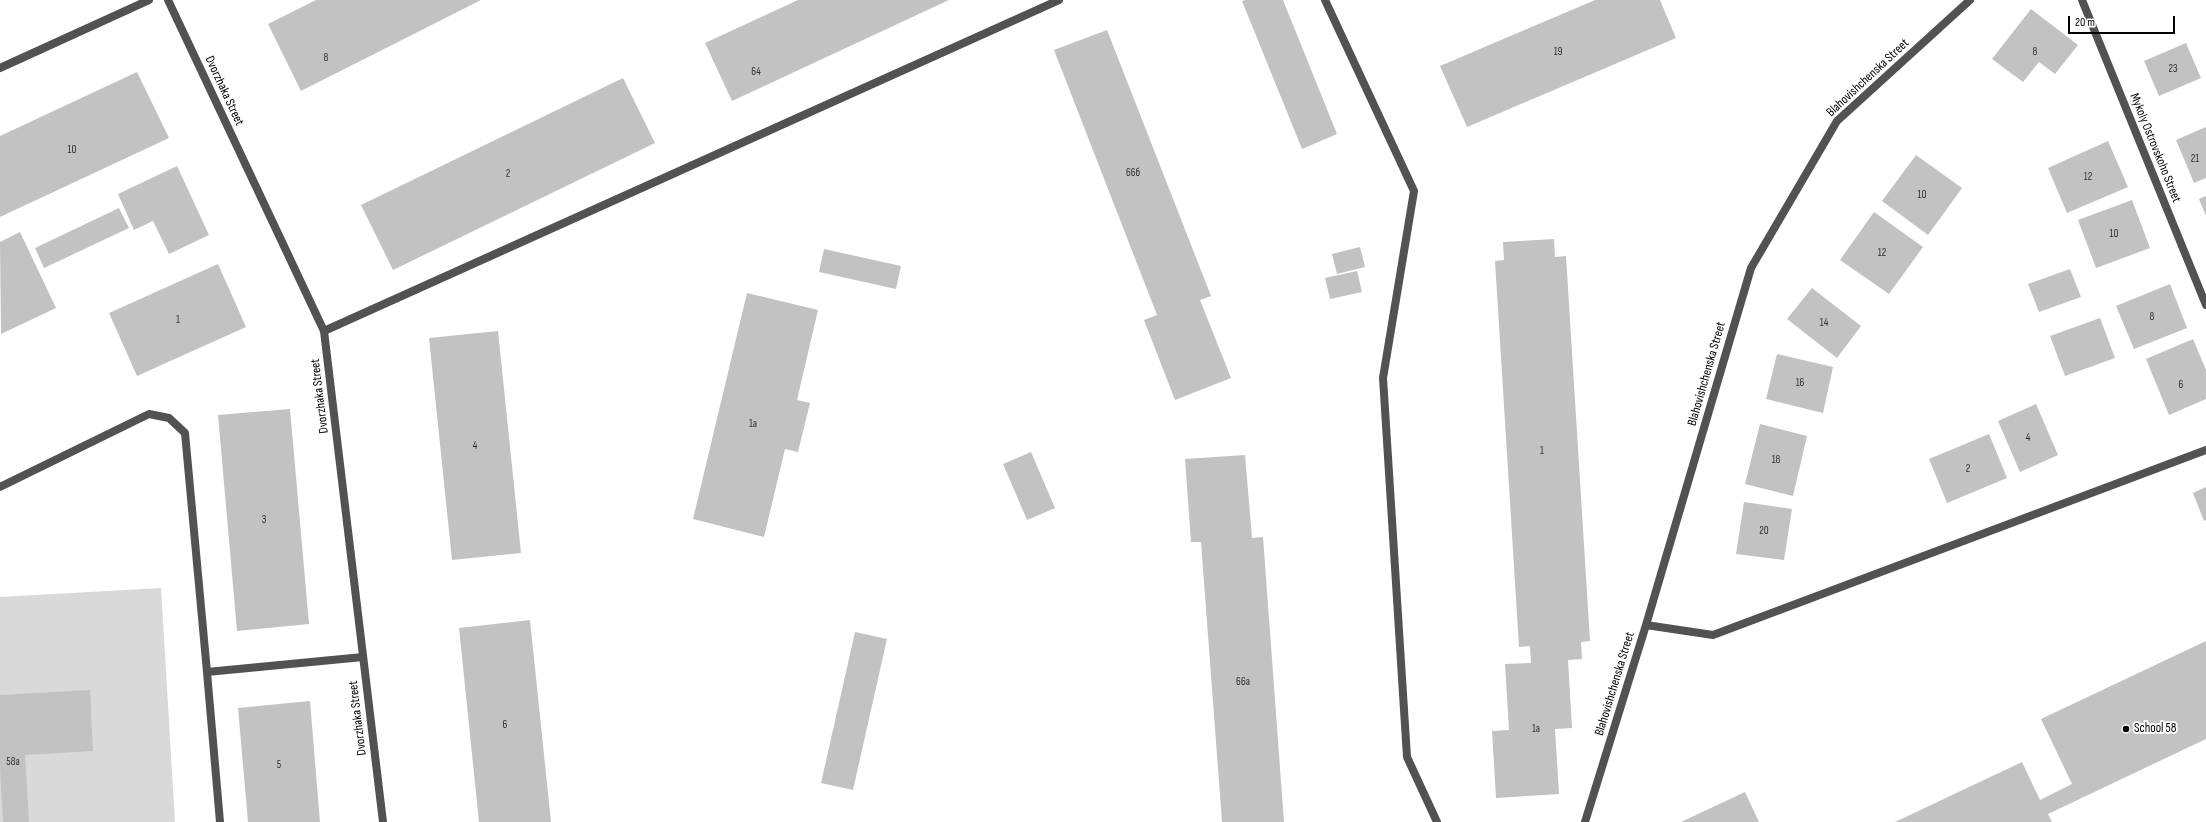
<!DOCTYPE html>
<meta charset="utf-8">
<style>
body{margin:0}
#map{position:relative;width:2206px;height:822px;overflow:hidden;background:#fff;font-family:"Sofia Sans Condensed",sans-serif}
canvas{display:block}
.scale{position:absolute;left:2068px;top:16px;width:107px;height:18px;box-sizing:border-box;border:2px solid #000;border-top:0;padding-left:5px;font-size:12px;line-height:14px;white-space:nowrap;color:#000;-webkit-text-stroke:3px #fff;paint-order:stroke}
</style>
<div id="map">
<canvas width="2206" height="822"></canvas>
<div class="scale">20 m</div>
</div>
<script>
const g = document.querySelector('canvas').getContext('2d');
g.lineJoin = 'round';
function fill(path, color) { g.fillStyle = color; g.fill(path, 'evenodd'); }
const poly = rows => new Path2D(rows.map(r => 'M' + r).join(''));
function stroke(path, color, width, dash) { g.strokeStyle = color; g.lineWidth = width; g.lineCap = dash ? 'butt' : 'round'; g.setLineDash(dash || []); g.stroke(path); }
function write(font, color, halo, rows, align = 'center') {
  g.font = font + ' "Sofia Sans Condensed",sans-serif'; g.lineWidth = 4; g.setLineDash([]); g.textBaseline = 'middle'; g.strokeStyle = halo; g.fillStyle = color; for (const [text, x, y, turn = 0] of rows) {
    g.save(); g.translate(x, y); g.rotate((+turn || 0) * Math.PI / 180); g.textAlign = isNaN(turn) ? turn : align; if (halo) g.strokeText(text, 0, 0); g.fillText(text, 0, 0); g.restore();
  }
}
fill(poly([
 [161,588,175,822,0,822,0,597]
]), '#d9d9d9');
fill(poly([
 [316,0,481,0,301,91,268,24],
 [798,0,949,0,732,101,705,43],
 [1246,0,1283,0,1337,134,1302,149,1242,1],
 [1595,0,1660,0,1676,38,1467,127,1440,66],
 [2031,9,2078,45,2055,74,2039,62,2023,82,1992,59],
 [1107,30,1211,296,1200,300,1231,378,1175,400,1144,320,1157,315,1054,50],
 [2186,43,2201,78,2159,96,2144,61],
 [137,72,169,138,0,217,0,136],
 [623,78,655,143,393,270,361,205],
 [2206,127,2206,178,2194,183,2176,140],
 [2108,141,2128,187,2067,213,2048,168],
 [1916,155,1962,188,1928,235,1882,201],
 [177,166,209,235,169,254,153,221,134,230,118,194],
 [2206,196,2206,216,2199,199],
 [2132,200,2150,248,2096,268,2078,220],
 [119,208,129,228,44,268,35,248],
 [1874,212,1923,247,1889,294,1840,260],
 [20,232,56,308,1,334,0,242],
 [1554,239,1555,257,1566,256,1590,641,1581,642,1582,659,1568,660,1572,728,1555,729,1559,794,1496,798,1492,731,1509,730,1505,664,1531,663,1530,646,1519,647,1495,261,1504,260,1503,242],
 [1360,247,1365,267,1337,274,1332,254],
 [824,249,901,266,896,289,819,272],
 [218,264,246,327,137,376,109,313],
 [2070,269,2081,297,2039,312,2028,284],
 [1357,271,1362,292,1330,299,1325,278],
 [2170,284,2187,328,2134,349,2116,306],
 [1812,288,1861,326,1837,358,1787,319],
 [747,293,818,310,797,400,810,403,798,452,785,449,764,537,693,519],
 [2100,318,2115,358,2065,376,2050,336],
 [498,331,521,553,452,560,429,338],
 [2193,339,2206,370,2206,399,2169,415,2146,359],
 [1777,354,1833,367,1823,413,1766,399],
 [2036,404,2058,455,2020,472,1998,421],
 [290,409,309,624,237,631,218,415],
 [1760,424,1807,436,1793,496,1745,484],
 [1989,434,2007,478,1947,503,1929,459],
 [1031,452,1055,508,1027,520,1003,464],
 [1245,455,1252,538,1263,537,1284,822,1222,822,1201,542,1191,542,1185,459],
 [2206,487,2206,520,2204,521,2193,493],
 [1744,502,1792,509,1784,560,1736,554],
 [530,620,551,822,479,822,459,628],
 [855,632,887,639,853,790,821,783],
 [2206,641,2206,739,2048,814,2052,822,1895,822,2022,762,2040,800,2072,784,2041,719],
 [90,690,93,751,25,755,29,822,3,822,0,768,0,695],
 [310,701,320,822,248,822,238,708],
 [1745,792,1759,822,1681,822]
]), '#c2c2c2');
stroke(poly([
 [324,331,1059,0],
 [0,487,149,414,169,418,185,433,207,672],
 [220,822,207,672,363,657]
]), '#525252', 8);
stroke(poly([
 [168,0,324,331,383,822],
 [1325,0,1414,191,1383,378,1407,757,1437,822],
 [2082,0,2206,305],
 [0,68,149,0],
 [1646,625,1713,635,2206,450],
 [1585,822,1646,625,1751,268,1837,121,1970,0]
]), '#525252', 8);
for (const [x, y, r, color] of [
 [2126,729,4,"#000"]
]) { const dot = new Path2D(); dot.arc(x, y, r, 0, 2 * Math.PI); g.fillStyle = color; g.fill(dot); stroke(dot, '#fff', 1.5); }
write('11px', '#303030', null, [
 ["19",1558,52],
 ["8",2035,52],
 ["8",326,58],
 ["23",2173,69],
 ["64",756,72],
 ["10",72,150],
 ["21",2195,159],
 ["66б",1133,173],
 ["2",508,174],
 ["12",2088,177],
 ["10",1922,195],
 ["10",2114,234],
 ["12",1882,253],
 ["8",2152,317],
 ["1",178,320],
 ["14",1824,323],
 ["16",1800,383],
 ["6",2181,385],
 ["1а",753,424],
 ["4",2028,438],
 ["4",475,446],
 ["1",1542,451],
 ["18",1776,460],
 ["2",1968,469],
 ["3",264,520],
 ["20",1764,531],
 ["66а",1243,682],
 ["6",505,725],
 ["1а",1536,729],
 ["58а",13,762],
 ["5",279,765]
]);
write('13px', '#000', '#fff', [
 ["Blahovishchenska Street",1868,78,-43],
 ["Dvorzhaka Street",224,91,65],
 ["Mykoly Ostrovskoho Street",2155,148,68],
 ["Blahovishchenska Street",1707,374,-74],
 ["Dvorzhaka Street",320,396,-97],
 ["Blahovishchenska Street",1615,684,-73],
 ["Dvorzhaka Street",358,718,-97]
]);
write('13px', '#000', '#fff', [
 ["School 58",2134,729]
], 'left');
</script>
